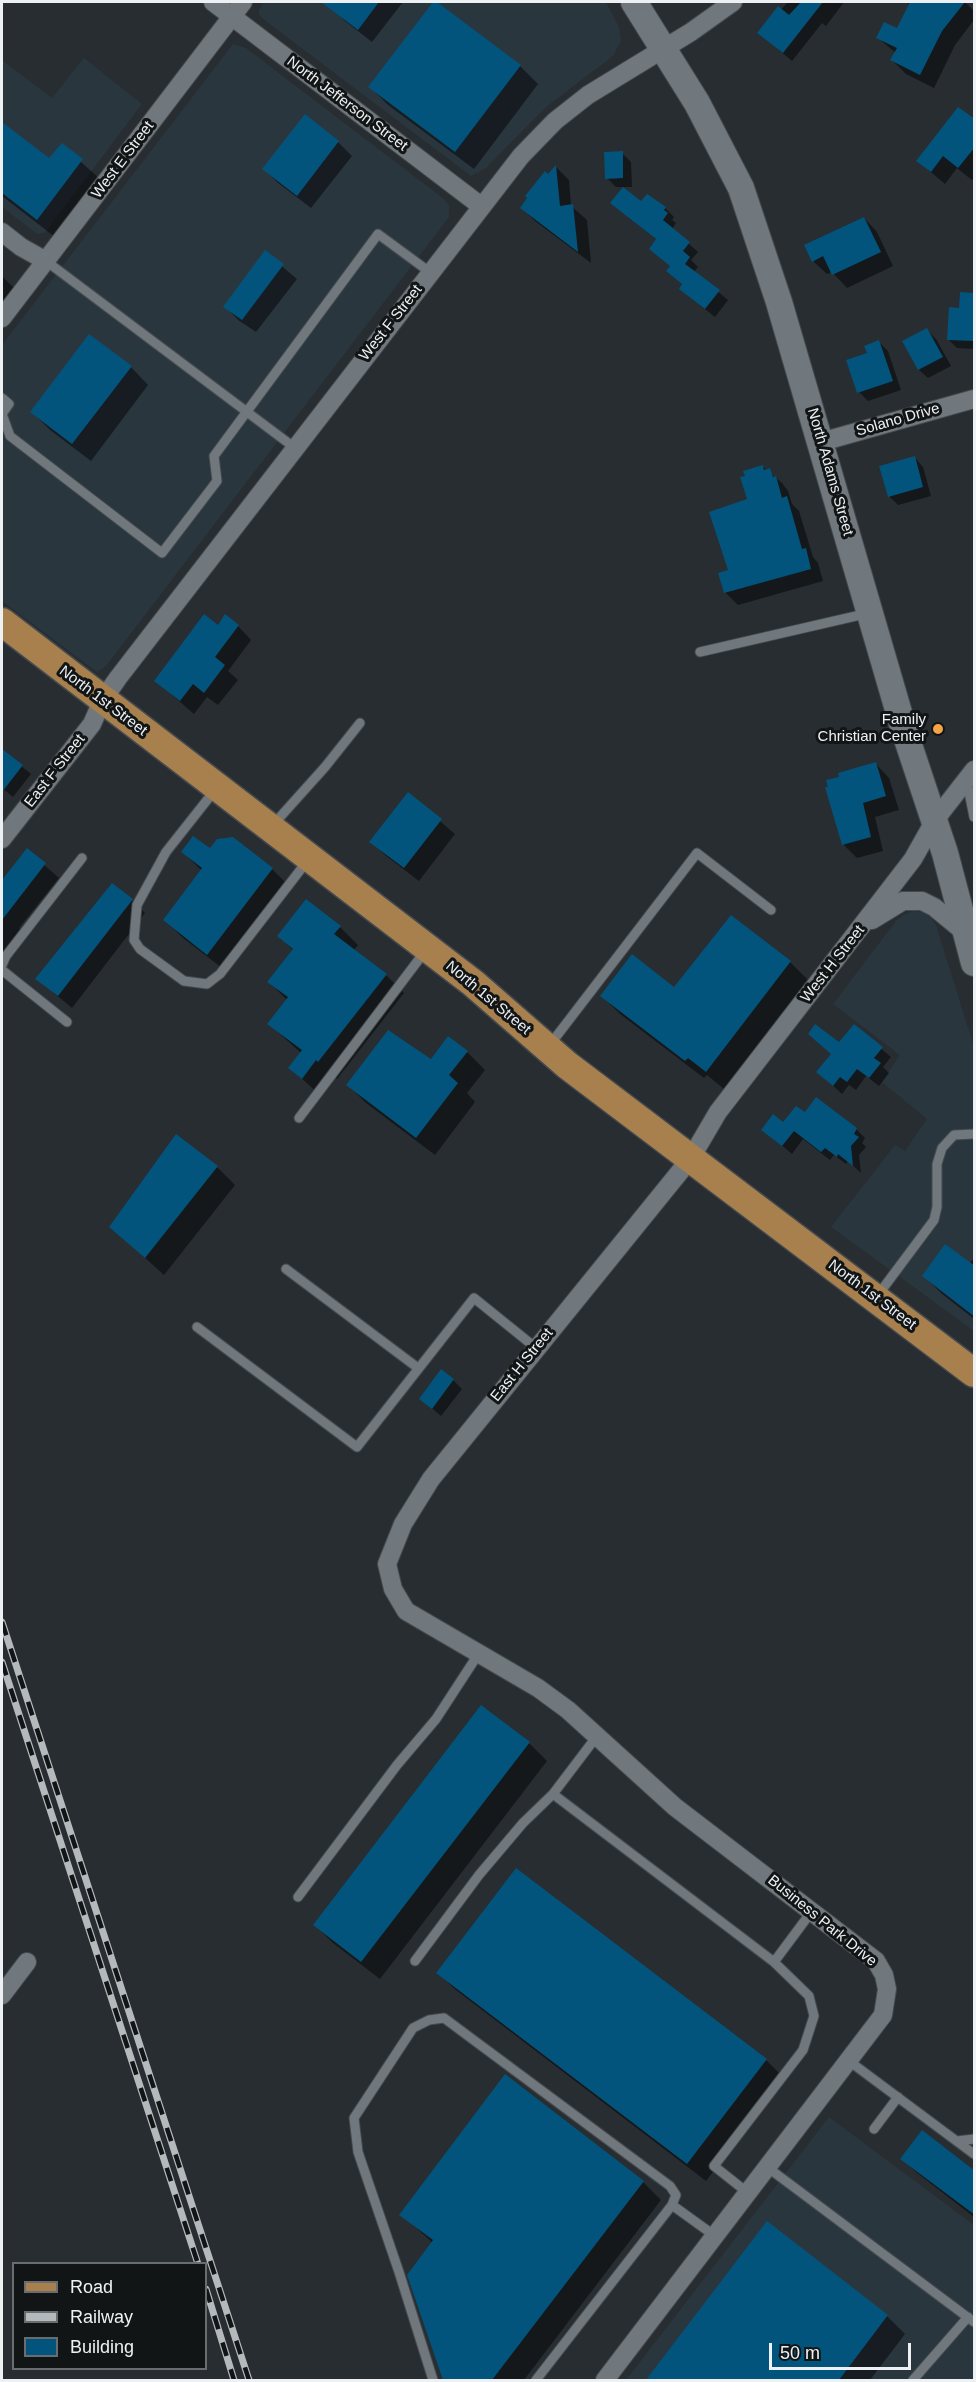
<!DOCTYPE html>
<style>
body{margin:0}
#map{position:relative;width:976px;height:2382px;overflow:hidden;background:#272d31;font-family:Arial,sans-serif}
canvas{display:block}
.frame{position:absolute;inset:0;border:3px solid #edf1f4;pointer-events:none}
.legend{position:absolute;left:12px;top:2262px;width:195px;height:108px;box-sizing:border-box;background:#121516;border:2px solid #6a6d6f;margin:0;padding:8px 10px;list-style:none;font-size:18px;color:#edf1f4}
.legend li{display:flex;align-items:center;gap:12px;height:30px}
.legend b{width:30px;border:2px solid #6a6d6f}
.scale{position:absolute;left:769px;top:2343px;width:142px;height:27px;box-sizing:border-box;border:3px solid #edf1f4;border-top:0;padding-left:8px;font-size:18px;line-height:21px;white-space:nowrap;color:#edf1f4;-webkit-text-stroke:4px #121516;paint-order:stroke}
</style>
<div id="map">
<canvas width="976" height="2382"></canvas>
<div class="frame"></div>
<ul class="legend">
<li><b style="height:8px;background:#a8804e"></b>Road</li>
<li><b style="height:8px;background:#b4b9bc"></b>Railway</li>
<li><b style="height:16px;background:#03547c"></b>Building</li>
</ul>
<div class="scale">50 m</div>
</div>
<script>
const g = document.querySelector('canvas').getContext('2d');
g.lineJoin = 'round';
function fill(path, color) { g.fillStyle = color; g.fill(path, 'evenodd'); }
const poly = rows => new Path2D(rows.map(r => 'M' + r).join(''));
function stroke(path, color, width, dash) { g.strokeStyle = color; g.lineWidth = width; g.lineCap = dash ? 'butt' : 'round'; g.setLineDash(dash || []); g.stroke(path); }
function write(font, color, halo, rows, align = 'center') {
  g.font = font + ' Arial,sans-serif'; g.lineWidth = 6; g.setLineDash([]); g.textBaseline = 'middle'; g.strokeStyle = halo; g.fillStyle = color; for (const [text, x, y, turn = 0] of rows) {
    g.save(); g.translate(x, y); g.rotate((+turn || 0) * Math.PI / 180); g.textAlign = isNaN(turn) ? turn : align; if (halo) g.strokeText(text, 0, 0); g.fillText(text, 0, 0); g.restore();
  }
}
fill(poly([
 [264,2,606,2,619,27,621,41,613,56,546,107,486,168,471,176,267,22,259,15,259,10],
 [233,44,246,48,444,199,449,206,449,217,106,666,97,672,2,601,2,345],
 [84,58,142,104,48,229,44,233,37,234,2,207,2,60,52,98],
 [913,911,922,912,930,917,936,925,974,1047,974,1331,831,1227,895,1145,905,1151,927,1119,882,1082,900,1055,833,1004,896,921,903,915],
 [829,2117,974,2225,974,2380,626,2380]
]), '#2a363e');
fill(poly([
 [336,2,403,2,372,42,345,21,331,8],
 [434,2,520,66,538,84,474,169,388,105,370,87],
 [788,2,844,2,826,26,822,23,792,61,759,33],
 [906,2,965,2,974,11,974,20,955,45,934,88,906,74,892,60,896,53,878,38,897,30,910,5],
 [974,121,974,178,972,180,957,168,945,184,918,161],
 [2,124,50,160,62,145,100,179,55,237,2,196],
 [338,142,352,156,311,208,278,183,264,169],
 [622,153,631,162,632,187,616,187,607,178],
 [556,167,569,180,571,206,587,220,591,263,535,221,522,208],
 [641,203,665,208,674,217,672,220,676,223,672,229,698,252,691,260,698,267,694,272,728,300,715,317,690,297,681,288,683,285,668,271,671,267,657,240,621,211],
 [864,218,877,232,893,266,847,288,832,272,827,274,813,261],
 [265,252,297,279,256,332,238,320,225,306],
 [2,276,16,290,2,309],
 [974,294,974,349,957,348,948,339],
 [927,330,936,339,951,366,928,378,919,370,904,342],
 [879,342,888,351,901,390,868,401,859,392,869,354],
 [131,367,148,385,91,461,50,430,32,412],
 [915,458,923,467,931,496,898,505,889,496],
 [762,466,782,483,788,491,792,504,799,511,813,557,818,563,823,581,738,605,725,592,749,500],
 [238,626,251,640,228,671,238,680,218,705,207,697,194,714,156,681,218,627],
 [3,751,31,774,13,797,2,788],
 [876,764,889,778,899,810,875,817,883,851,857,858,844,845,827,788],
 [408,794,455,834,419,881,385,855,371,842],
 [27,850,59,878,19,928,24,934,6,958,2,954,2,882],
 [211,850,272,869,290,887,226,971,183,938,165,920,202,871,183,852],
 [132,900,145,913,72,1008,37,979],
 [731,917,790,962,808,980,724,1089,707,1075,704,1078,620,1014,602,996,674,989],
 [340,927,358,945,353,951,386,975,404,993,337,1079,335,1077,321,1096,290,1068,301,1053,269,1024,287,1000,269,982,294,951,279,936],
 [854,1026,891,1057,883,1067,889,1073,879,1086,866,1076,856,1090,849,1085,842,1094,818,1072],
 [467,1052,485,1070,467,1093,475,1102,435,1155,366,1103,348,1085],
 [805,1115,856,1129,865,1138,862,1143,866,1147,859,1155,861,1173,848,1161,846,1164,834,1155,830,1160,803,1139,792,1154,763,1129,783,1125],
 [217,1167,235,1185,164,1275,111,1227],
 [974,1258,974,1319,942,1294,924,1276,969,1264],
 [453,1380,462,1389,441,1416,421,1399],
 [529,1743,547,1761,380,1979,333,1943,315,1925],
 [516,1870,766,2060,784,2078,706,2181,456,1990,438,1973],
 [902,2159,974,2173,974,2217,916,2172],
 [643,2182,661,2200,524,2380,445,2380,409,2275,433,2243,401,2214],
 [767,2223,887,2316,905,2334,870,2380,648,2380]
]), '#0007');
fill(poly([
 [321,2,379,2,358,30],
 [433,2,437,2,521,65,455,152,368,87],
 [801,2,823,2,783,53,757,33,778,6,789,15],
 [910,2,965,2,942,31,920,75,890,60,897,48,876,38,884,22,897,28],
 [958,107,975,119,975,147,958,168,943,156,931,172,916,161],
 [305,114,339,141,297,196,262,169],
 [2,122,49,158,62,143,83,159,37,220,2,193],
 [623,151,623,178,605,179,604,152],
 [556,165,560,206,573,204,578,252,520,208,527,198,525,196,545,171,548,174],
 [623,187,641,201,647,194,666,207,664,210,668,213,663,220,690,242,683,251,690,257,685,264,720,290,705,309,679,289,682,284,666,271,670,266,649,249,656,239,610,203],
 [864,217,881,252,832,275,823,256,812,262,804,245],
 [265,250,284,264,242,320,223,307],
 [960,292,975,293,975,341,947,340,949,307,959,308],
 [927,328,943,357,918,370,902,341],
 [89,334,132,366,72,444,30,412],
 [879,340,893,381,857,393,846,360,867,353,864,346],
 [915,456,923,487,888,497,879,466],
 [763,465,764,470,770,468,773,477,776,476,782,498,787,496,802,549,806,548,811,569,724,593,718,573,728,570,709,512,747,499,740,477,745,476,743,471],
 [204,614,218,625,225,614,239,625,215,657,225,665,204,693,193,684,180,701,154,681],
 [2,749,23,765,2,792],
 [876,762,886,796,863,803,871,837,842,845,825,787,828,787,826,780,839,777,838,773],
 [408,792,442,819,404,868,369,842],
 [193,836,210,848,217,839,233,837,273,868,207,955,163,920,202,868,181,852],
 [27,848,46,863,2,920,2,880],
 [112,883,133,899,58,996,35,979],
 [306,899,341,926,334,934,387,974,318,1062,316,1060,302,1079,288,1068,302,1050,267,1024,288,997,267,982,293,949,277,936],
 [731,915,791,961,706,1072,688,1058,685,1061,600,996,632,954,674,987],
 [815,1024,839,1042,854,1024,883,1047,874,1058,881,1063,869,1078,857,1069,847,1082,840,1077,833,1086,816,1072,831,1054,808,1034],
 [388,1030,431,1059,448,1036,468,1051,449,1075,458,1083,416,1138,346,1085],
 [816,1097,857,1128,854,1134,859,1137,851,1146,853,1166,838,1154,837,1157,825,1148,821,1152,794,1131,782,1146,761,1130,773,1114,783,1122,796,1106,805,1112],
 [176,1134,218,1166,145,1258,109,1227],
 [945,1244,975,1266,975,1317,922,1276],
 [441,1369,454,1379,432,1409,419,1399],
 [481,1705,530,1742,361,1962,313,1925],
 [516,1868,767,2059,687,2164,436,1973],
 [505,2074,644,2181,492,2380,443,2380,407,2275,433,2240,399,2215],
 [922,2130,975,2171,975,2215,900,2159],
 [767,2221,888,2315,839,2380,646,2380]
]), '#03547c');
const lane = poly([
 [46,261,295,448],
 [2,398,9,404,2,414],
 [2,414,10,436,162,553,217,481,214,456,378,234,431,273],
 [700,652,869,613],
 [967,782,974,817],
 [215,790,166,852,137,905,134,940,140,949,184,981,207,984,220,974,308,860],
 [272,826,325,767,360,723],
 [2,965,6,956,82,858],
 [2,970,67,1022],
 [549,1046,697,853,771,910],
 [299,1118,426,950],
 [286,1269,418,1368],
 [878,1295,934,1220,937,1207,937,1164,942,1148,954,1135,974,1134],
 [197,1327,357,1447,474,1298,536,1348],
 [597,1736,553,1794,774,1962,812,1911],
 [298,1897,397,1765,436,1719,479,1653],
 [415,1961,479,1875,523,1823,553,1794],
 [849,2061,974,2154],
 [874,2129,898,2097],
 [957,2141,974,2139],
 [767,2167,974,2322],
 [748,2193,714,2166,803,2050,814,2016,809,1996,774,1962],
 [433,2380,399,2272,358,2152,354,2118,413,2028,429,2020,444,2018,670,2186,676,2195,672,2205],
 [536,2380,672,2205,715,2236],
 [913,2380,968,2317]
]);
const street = poly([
 [213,2,481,206],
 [2,232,21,247,46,261],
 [2,318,243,2],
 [821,442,974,399],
 [2,839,92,724,102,701,118,678,521,156,555,121,588,95,691,32,733,2],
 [872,920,903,901,922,901,934,907,968,935],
 [2,1995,27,1962],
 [605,2380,883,2015,887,1989,884,1975,876,1961,675,1807,568,1710,538,1688,406,1611,393,1589,387,1564,403,1524,431,1479,691,1158,718,1112,913,859,935,820,974,770]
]);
const secondary = poly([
 [634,2,697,103,741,188,779,302,904,730,945,853,974,963]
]);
const primary = poly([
 [2,622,473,983,567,1065,974,1373]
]);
stroke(lane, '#444a4e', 11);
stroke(street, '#444a4e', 20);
stroke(secondary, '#444a4e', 28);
stroke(primary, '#444a4e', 31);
stroke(lane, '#71787d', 9);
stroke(street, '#71787d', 18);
stroke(secondary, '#71787d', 26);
stroke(primary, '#a8804e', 28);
const rail = poly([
 [2,1622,249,2380],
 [2,1662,198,2264],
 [206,2289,234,2380]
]);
stroke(rail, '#b4b9bc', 7);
stroke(rail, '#121516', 4.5, [14]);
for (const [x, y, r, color] of [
 [938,729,6,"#f4a345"]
]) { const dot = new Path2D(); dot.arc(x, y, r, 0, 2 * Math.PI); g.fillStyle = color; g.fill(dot); stroke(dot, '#121516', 2); }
write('15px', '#edf1f4', '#121516', [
 ["North Jefferson Street",347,104,37],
 ["West E Street",123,160,-53],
 ["West F Street",391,323,-52],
 ["Solano Drive",898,420,-16],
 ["North Adams Street",830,472,74],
 ["North 1st Street",103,701,37],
 ["East F Street",55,771,-52],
 ["West H Street",833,964,-52],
 ["North 1st Street",488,998,40],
 ["North 1st Street",872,1295,37],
 ["East H Street",522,1365,-51],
 ["Business Park Drive",822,1921,39]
]);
write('15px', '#edf1f4', '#121516', [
 ["Family",926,720],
 ["Christian Center",926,737]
], 'right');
</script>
